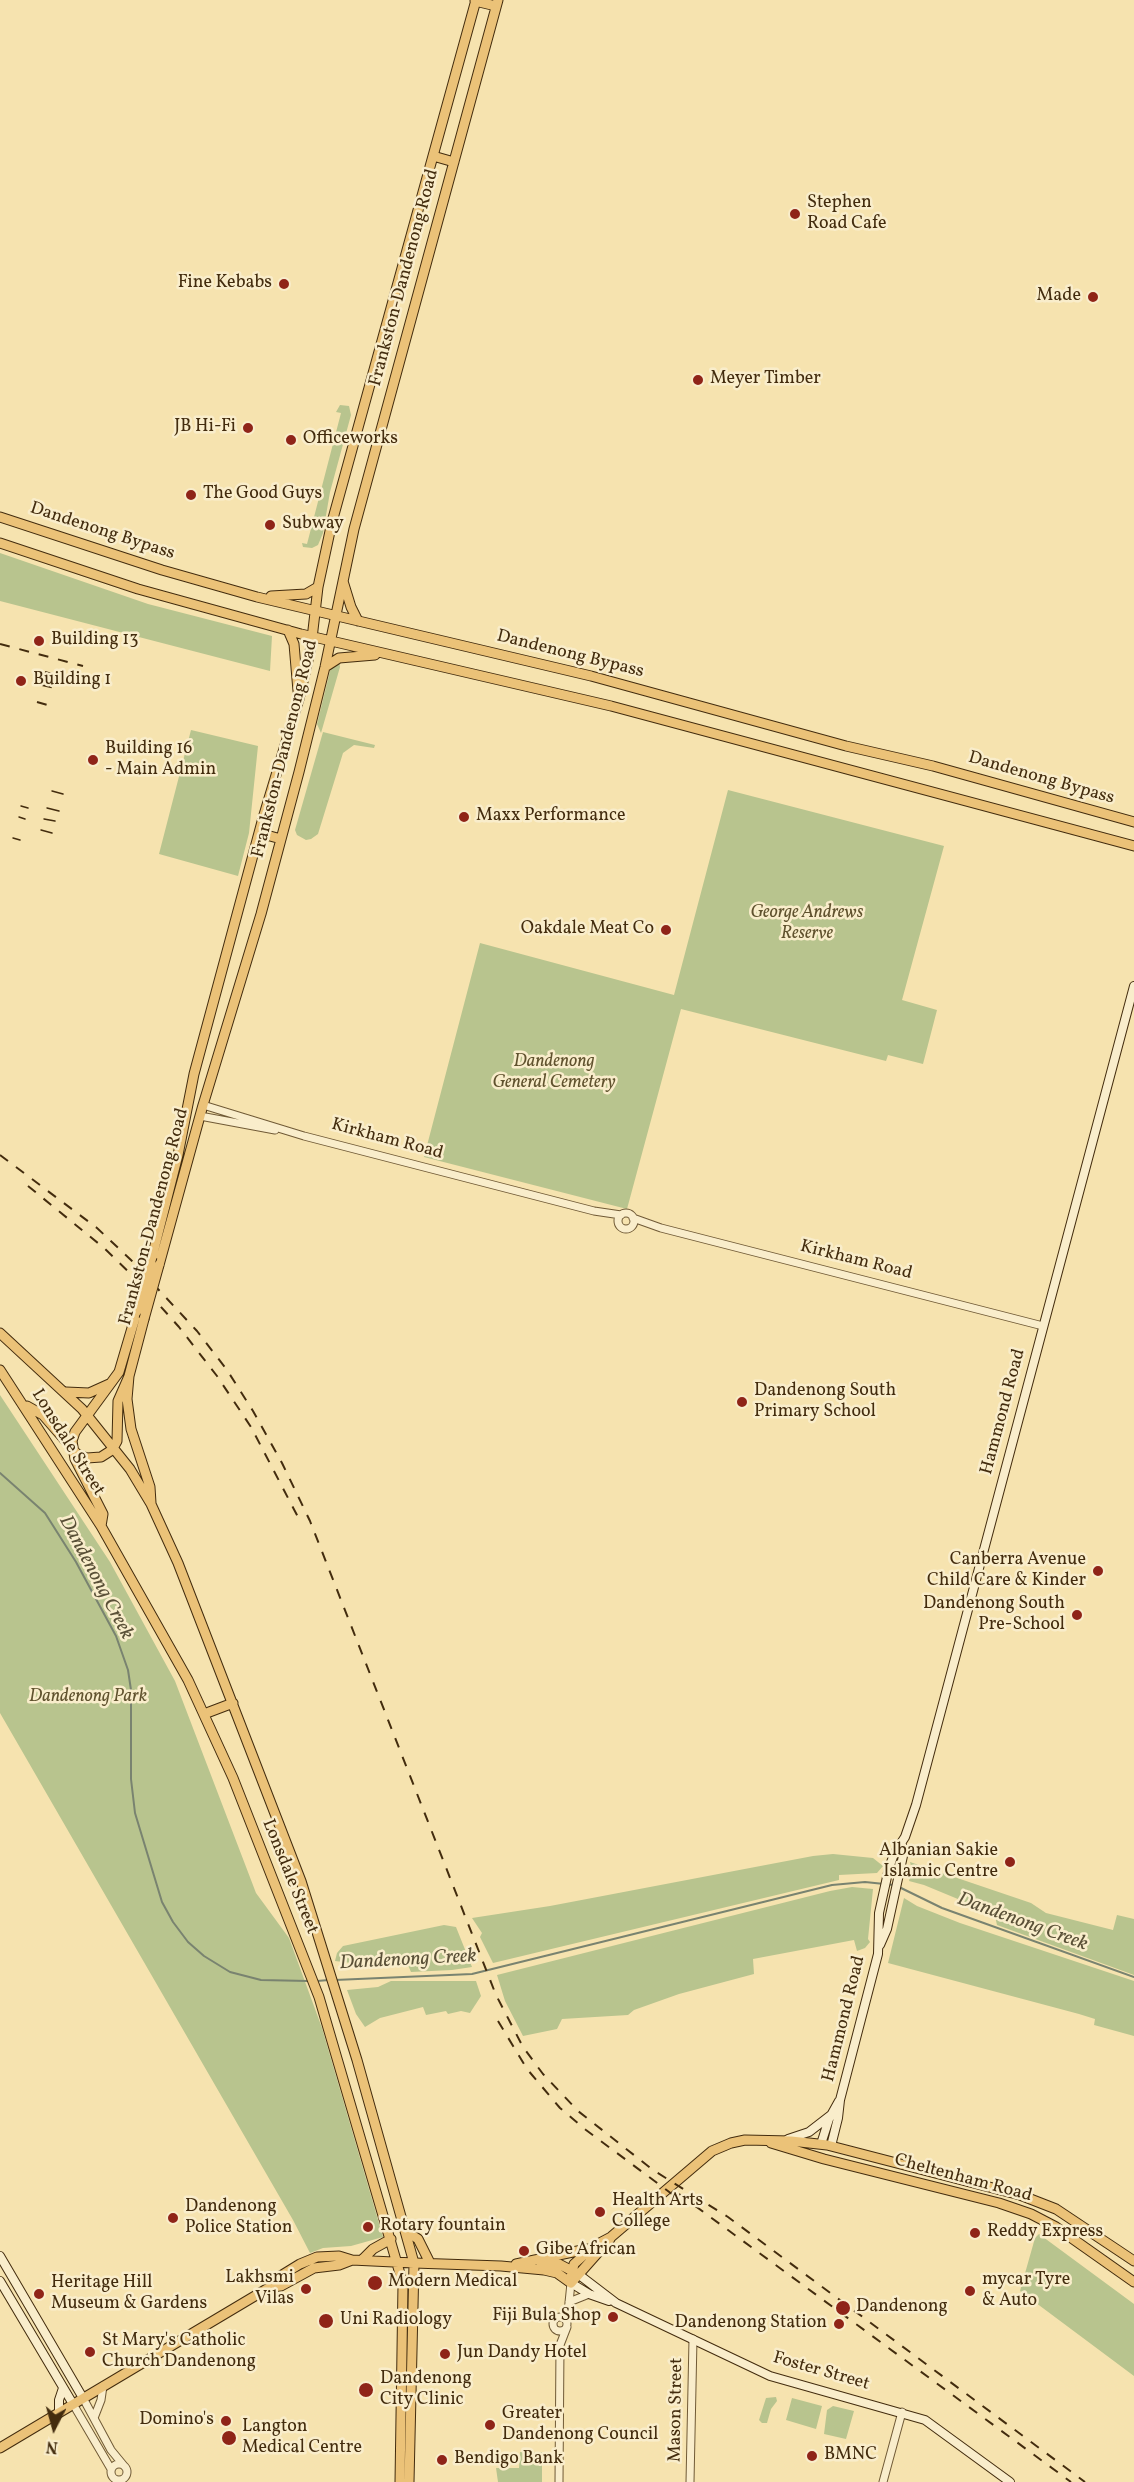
<!DOCTYPE html>
<style>
body{margin:0}
#map{position:relative;width:1134px;height:2482px;overflow:hidden;background:#f6e3af;font-family:Vollkorn,serif}
canvas{display:block}
.north{position:absolute;left:24px;top:2398px;width:60px;height:60px;-webkit-text-stroke:4px #f9edcb;paint-order:stroke;rotate:186deg;font-size:16px;font-weight:700;line-height:24px;text-align:center;color:#432c0e}
.north::after{content:'';display:block;margin:auto;width:21px;height:27px;background:#432c0e;clip-path:polygon(50% 0,100% 100%,50% 72%,0 100%)}
</style>
<div id="map">
<canvas width="1134" height="2482"></canvas>
<div class="north">N</div>
</div>
<script>
const g = document.querySelector('canvas').getContext('2d');
g.lineJoin = 'round';
function fill(path, color) { g.fillStyle = color; g.fill(path, 'evenodd'); }
const poly = rows => new Path2D(rows.map(r => 'M' + r).join(''));
function stroke(path, color, width, dash) { g.strokeStyle = color; g.lineWidth = width; g.lineCap = dash ? 'butt' : 'round'; g.setLineDash(dash || []); g.stroke(path); }
function write(font, color, halo, rows, align = 'center') {
  g.font = font + ' Vollkorn,serif'; g.lineWidth = 5; g.setLineDash([]); g.textBaseline = 'middle'; g.strokeStyle = halo; g.fillStyle = color; for (const [text, x, y, turn = 0] of rows) {
    g.save(); g.translate(x, y); g.rotate((+turn || 0) * Math.PI / 180); g.textAlign = isNaN(turn) ? turn : align; if (halo) g.strokeText(text, 0, 0); g.fillText(text, 0, 0); g.restore();
  }
}
fill(poly([
 [340,405,349,406,351,415,330,492,323,533,318,545,312,548,303,547,302,543,307,544,341,413,336,412],
 [0,553,148,604,272,636,270,671,0,601],
 [339,661,340,667,321,733,317,724,330,671,332,666],
 [191,730,258,746,249,833,238,876,159,854],
 [323,732,375,745,374,748,354,745,343,753,318,834,311,839,306,840,297,835,295,830],
 [728,790,944,846,902,1000,937,1010,923,1064,888,1055,886,1061,681,1009,627,1209,424,1157,480,943,674,995],
 [0,1395,110,1562,175,1681,256,1893,289,1938,322,2028,383,2237,351,2246,323,2248,310,2253,293,2220,0,1713],
 [833,1854,873,1858,883,1866,877,1873,839,1875,839,1880,493,1963,480,1937,482,1933,472,1918,550,1906,813,1856],
 [910,1862,1031,1903,1046,1913,1113,1930,1117,1915,1134,1919,1134,1975,997,1925,995,1916,982,1909,924,1885,909,1881,912,1870],
 [852,1887,873,1889,868,1939,870,1942,865,1948,857,1951,854,1940,753,1959,754,1974,679,1994,634,2010,628,2015,562,2019,557,2029,523,2036,505,2001,497,1975,830,1891],
 [904,1898,917,1906,960,1923,1134,1981,1134,2036,1094,2025,1095,2019,1079,2014,888,1963],
 [444,1925,456,1927,472,1967,452,1970,411,1972,407,1963,375,1966,335,1961,337,1953,343,1946],
 [391,1981,476,1981,481,1996,470,2013,461,2011,448,2014,446,2011,426,2015,423,2007,380,2018,365,2027,356,2014,347,1990,378,1987],
 [1039,2234,1134,2304,1134,2376,1020,2291,1035,2238],
 [776,2397,777,2401,771,2409,767,2423,762,2423,759,2420,766,2398],
 [792,2398,822,2406,816,2429,786,2420],
 [833,2406,854,2411,846,2439,824,2434,827,2410],
 [520,2452,542,2452,542,2482,498,2482,496,2468,519,2468]
]), '#b8c48e');
stroke(poly([
 [0,1473,45,1513,76,1562,116,1636,128,1670,131,1690,131,1779,135,1813,162,1902,173,1922,188,1942,204,1956,230,1972,261,1980,308,1981],
 [899,1887,942,1908,1134,1977],
 [335,1980,472,1974,832,1885,865,1882,894,1885],
 [317,1981,329,1980]
]), '#798370', 2);
const tertiary = poly([
 [203,1105,304,1136,594,1211,621,1215],
 [200,1116,275,1130],
 '618 1221a8 8 0 1 1 16 0a8 8 0 1 1-16 0Z',
 [633,1218,661,1228,1043,1326],
 [569,2302,589,2294],
 '553 2324a7 7 0 1 1 14 0a7 7 0 1 1-14 0Z',
 [567,2322,571,2283],
 [83,2398,111,2450,125,2467],
 [73,2404,111,2469],
 [94,2418,101,2400,103,2386],
 '111 2472a8 8 0 1 1 16 0a8 8 0 1 1-16 0Z',
 [559,2482,560,2345,567,2327],
 [690,2482,693,2339],
 [883,2482,902,2412]
]);
const secondary = poly([
 [880,1945,887,1929,903,1856,902,1845],
 [788,2139,809,2132,831,2115],
 [821,2144,829,2119,839,2101],
 [831,2146,838,2118,840,2100,878,1954,879,1913,889,1868,894,1854,905,1837,916,1805,1134,986],
 [0,2256,83,2398],
 [578,2274,616,2303,770,2376,925,2420,1010,2482],
 [0,2281,73,2404],
 [571,2283,589,2294,609,2301],
 [59,2413,59,2400,63,2388]
]);
const primary = poly([
 [771,2143,824,2159,999,2203,1031,2214,1056,2227,1134,2282],
 [407,2232,418,2239,430,2263],
 [414,2263,501,2266,544,2270,557,2273,571,2283,610,2239],
 [541,2263,559,2264,576,2273],
 [516,2264,587,2249],
 [570,2282,574,2264,594,2246,611,2237,712,2151,731,2143,745,2140,791,2141,827,2145,1020,2195,1056,2209,1134,2261]
]);
const trunk = poly([
 [475,1,496,6],
 [433,156,454,162],
 [0,517,162,570,257,597,591,676,846,746,933,766,1134,822],
 [0,543,138,589,301,634,611,706,1134,846],
 [343,581,351,607,358,621],
 [271,596,306,594,318,587],
 [288,630,294,644,298,691],
 [325,667,339,658,375,655],
 [259,833,281,839],
 [152,1257,178,1155,194,1074,263,818,299,699,311,647,318,587,332,522,476,0],
 [159,1265,203,1105,261,914,299,772,325,667,354,529,498,0],
 [144,1319,129,1376,127,1399,131,1429,150,1487,151,1503],
 [0,1333,82,1409,130,1469,151,1504,178,1563,301,1881,357,2060,414,2263,409,2482],
 [0,1370,101,1526,188,1680,233,1778,319,1997,403,2284,400,2482],
 [66,1392,89,1393,109,1384],
 [27,1406,43,1415,77,1454,87,1458,101,1457,112,1450,117,1441,118,1401,129,1376],
 [101,1526,103,1514,75,1459,72,1441,75,1432,119,1372,137,1311],
 [204,1714,233,1703],
 [362,2260,373,2249,391,2239],
 [270,2287,274,2280,300,2264,317,2257,339,2256,352,2260],
 [0,2448,270,2287,281,2286,314,2268,339,2265,352,2260,414,2263]
]);
stroke(tertiary, '#705a36', 9);
stroke(secondary, '#432c0e', 10);
stroke(primary, '#432c0e', 11);
stroke(trunk, '#432c0e', 11);
stroke(tertiary, '#f9edcb', 7);
stroke(secondary, '#f9edcb', 8);
stroke(primary, '#ebc278', 9);
stroke(trunk, '#ebc278', 9);
stroke(poly([
 [52,791,63,794],
 [21,806,28,808],
 [47,808,59,811],
 [19,817,25,819],
 [44,819,55,821],
 [41,830,52,833],
 [13,838,20,840]
]), '#432c0e', 1.5);
stroke(poly([
 [0,644,83,666],
 [45,672,62,677],
 [42,685,59,689],
 [37,702,54,707],
 [0,1155,97,1228,131,1260,197,1331,227,1370,253,1411,282,1463,310,1521,496,1995,523,2047,543,2074,578,2111,653,2170,728,2217,1085,2482],
 [28,1186,104,1248,136,1279,179,1327,217,1376,251,1427,299,1519],
 [498,2021,527,2069,560,2108,586,2130,684,2203],
 [679,2194,1071,2482]
]), '#432c0e', 2, [10, 10]);
const trunkBridge = poly([
 [137,1311,152,1257],
 [144,1319,159,1265]
]);
stroke(trunkBridge, '#432c0e', 11, []);
stroke(trunkBridge, '#ebc278', 9);
for (const [x, y, r, color] of [
 [795,214,6,"#8f2418"],
 [284,284,6,"#8f2418"],
 [1093,297,6,"#8f2418"],
 [698,380,6,"#8f2418"],
 [248,428,6,"#8f2418"],
 [291,440,6,"#8f2418"],
 [191,495,6,"#8f2418"],
 [270,525,6,"#8f2418"],
 [39,641,6,"#8f2418"],
 [21,681,6,"#8f2418"],
 [93,760,6,"#8f2418"],
 [464,817,6,"#8f2418"],
 [666,930,6,"#8f2418"],
 [742,1402,6,"#8f2418"],
 [1098,1571,6,"#8f2418"],
 [1077,1615,6,"#8f2418"],
 [1010,1862,6,"#8f2418"],
 [600,2212,6,"#8f2418"],
 [173,2218,6,"#8f2418"],
 [368,2227,6,"#8f2418"],
 [975,2233,6,"#8f2418"],
 [524,2251,6,"#8f2418"],
 [375,2283,8,"#8f2418"],
 [306,2289,6,"#8f2418"],
 [970,2291,6,"#8f2418"],
 [39,2294,6,"#8f2418"],
 [843,2308,8,"#8f2418"],
 [613,2317,6,"#8f2418"],
 [326,2321,8,"#8f2418"],
 [839,2324,6,"#8f2418"],
 [90,2352,6,"#8f2418"],
 [445,2354,6,"#8f2418"],
 [366,2390,8,"#8f2418"],
 [226,2421,6,"#8f2418"],
 [490,2425,6,"#8f2418"],
 [229,2438,8,"#8f2418"],
 [812,2456,6,"#8f2418"],
 [442,2460,6,"#8f2418"]
]) { const dot = new Path2D(); dot.arc(x, y, r, 0, 2 * Math.PI); g.fillStyle = color; g.fill(dot); stroke(dot, '#f9edcb', 2); }
write('18px', '#432c0e', '#f9edcb', [
 ["Stephen",807,204],
 ["Road Cafe",807,225],
 ["Fine Kebabs",272,284,"right"],
 ["Made",1081,297,"right"],
 ["Meyer Timber",710,380],
 ["JB Hi-Fi",236,428,"right"],
 ["Officeworks",303,440],
 ["The Good Guys",203,495],
 ["Subway",282,525],
 ["Building 13",51,641],
 ["Building 1",33,681],
 ["Building 16",105,750],
 ["- Main Admin",105,771],
 ["Maxx Performance",476,817],
 ["Oakdale Meat Co",654,930,"right"],
 ["Dandenong South",754,1392],
 ["Primary School",754,1413],
 ["Canberra Avenue",1086,1561,"right"],
 ["Child Care & Kinder",1086,1582,"right"],
 ["Dandenong South",1065,1605,"right"],
 ["Pre-School",1065,1626,"right"],
 ["Albanian Sakie",998,1852,"right"],
 ["Islamic Centre",998,1873,"right"],
 ["Health Arts",612,2202],
 ["College",612,2223],
 ["Dandenong",185,2208],
 ["Police Station",185,2229],
 ["Rotary fountain",380,2227],
 ["Reddy Express",987,2233],
 ["Gibe African",536,2251],
 ["Lakhsmi",294,2279,"right"],
 ["Vilas",294,2300,"right"],
 ["mycar Tyre",982,2281],
 ["& Auto",982,2302],
 ["Modern Medical",388,2283],
 ["Heritage Hill",51,2284],
 ["Museum & Gardens",51,2305],
 ["Dandenong",856,2308],
 ["Fiji Bula Shop",601,2317,"right"],
 ["Uni Radiology",340,2321],
 ["Dandenong Station",827,2324,"right"],
 ["St Mary's Catholic",102,2342],
 ["Church Dandenong",102,2363],
 ["Jun Dandy Hotel",457,2354],
 ["Dandenong",380,2380],
 ["City Clinic",380,2401],
 ["Greater",502,2415],
 ["Dandenong Council",502,2436],
 ["Domino's",214,2421,"right"],
 ["Langton",242,2428],
 ["Medical Centre",242,2449],
 ["BMNC",824,2456],
 ["Bendigo Bank",454,2460]
], 'left');
write('18px', '#432c0e', '#f9edcb', [
 ["Frankston-Dandenong Road",405,278,-75],
 ["Dandenong Bypass",102,532,18],
 ["Dandenong Bypass",570,655,14],
 ["Frankston-Dandenong Road",286,749,-76],
 ["Dandenong Bypass",1041,779,16],
 ["Kirkham Road",387,1140,15],
 ["Frankston-Dandenong Road",155,1217,-75],
 ["Kirkham Road",856,1261,14],
 ["Hammond Road",1004,1412,-75],
 ["Lonsdale Street",67,1443,58],
 ["Lonsdale Street",289,1877,68],
 ["Hammond Road",845,2019,-76],
 ["Cheltenham Road",963,2179,15],
 ["Foster Street",821,2372,16],
 ["Mason Street",677,2410,-89]
]);
write('italic 18px', '#60522e', '#f9edcb', [
 ["George Andrews",807,914],
 ["Reserve",807,935],
 ["Dandenong",554,1063],
 ["General Cemetery",554,1084],
 ["Dandenong Park",88,1698]
]);
write('italic 20px', '#5a5037', '#f9edcb', [
 ["Dandenong Creek",95,1578,62],
 ["Dandenong Creek",1022,1923,20],
 ["Dandenong Creek",408,1961,-3]
]);
</script>
